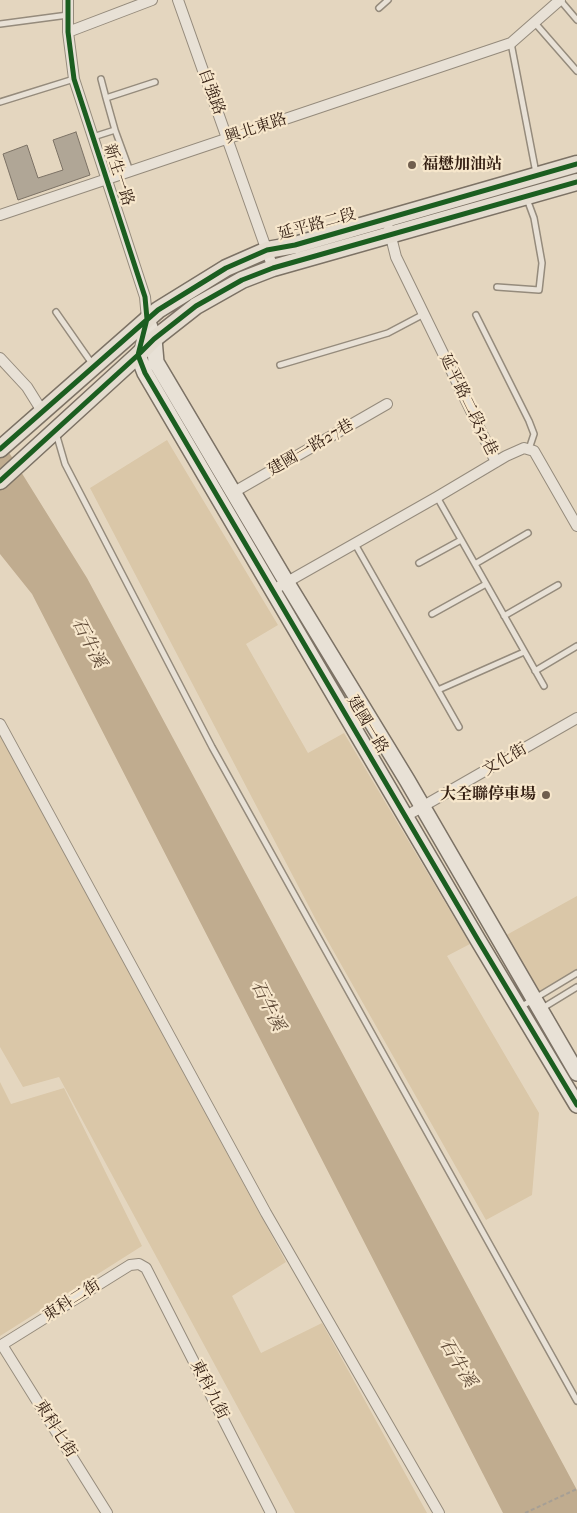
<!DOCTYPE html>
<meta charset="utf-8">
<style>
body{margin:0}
canvas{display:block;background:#e4d6bf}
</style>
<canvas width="577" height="1513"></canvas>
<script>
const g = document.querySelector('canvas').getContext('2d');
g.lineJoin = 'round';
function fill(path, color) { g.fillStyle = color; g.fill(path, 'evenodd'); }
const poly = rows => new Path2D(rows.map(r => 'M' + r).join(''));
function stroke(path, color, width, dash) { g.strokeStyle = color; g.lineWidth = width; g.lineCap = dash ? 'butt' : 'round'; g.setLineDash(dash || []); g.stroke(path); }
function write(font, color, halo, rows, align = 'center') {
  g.font = font + ' "IM FELL French Canon","Noto Serif TC",serif'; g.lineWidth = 4.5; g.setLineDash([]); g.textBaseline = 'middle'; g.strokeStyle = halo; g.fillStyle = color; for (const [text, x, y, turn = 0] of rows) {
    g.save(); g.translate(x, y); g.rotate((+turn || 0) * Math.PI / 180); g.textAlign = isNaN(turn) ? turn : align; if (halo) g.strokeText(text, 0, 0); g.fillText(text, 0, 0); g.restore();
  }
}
fill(poly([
 [167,440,278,625,246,644,308,753,344,733,470,944,447,956,539,1113,532,1195,486,1220,317,922,90,488],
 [0,735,286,1262,232,1296,261,1353,322,1323,427,1513,295,1513,59,1077,23,1087,0,1047],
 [577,896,577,969,537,993,501,938],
 [0,1082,11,1104,64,1088,142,1246,0,1336]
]), '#dac7a8');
fill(poly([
 [0,438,87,578,577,1490,577,1513,503,1513,32,594,0,554]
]), '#c0ac8f');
const building = poly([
 [76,132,90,175,18,200,3,154,27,145,38,178,63,170,53,140,76,132]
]);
fill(building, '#b0a696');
stroke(building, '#7c7265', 1);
const lane = poly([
 [560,0,577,20],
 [379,8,388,0],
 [535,23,577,71],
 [0,24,68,15],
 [511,43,536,173],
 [101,79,106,98],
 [0,102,74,79],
 [115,130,106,98,155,82],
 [93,137,115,130,130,171],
 [497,287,539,290,542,263,534,218,527,199],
 [56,312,93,365],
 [476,315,529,421,534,434,529,449],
 [280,365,388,333,424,314],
 [56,433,65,464,212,747,577,1401],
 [437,497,544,686],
 [355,544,459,727],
 [419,563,461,540],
 [475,564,528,533],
 [432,614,486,584],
 [504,616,558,585],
 [535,671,577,646],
 [438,690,524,652],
 [519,1008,577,973],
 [541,1009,577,987]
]);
const street = poly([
 [68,0,68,32,74,79,145,297,147,319,139,352],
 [178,0,273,268],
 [68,32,152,0],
 [0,215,511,43,560,0],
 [389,229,396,257,496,462],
 [0,358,27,387,42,411],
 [234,492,387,404],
 [273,590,437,497,506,456,524,448,534,451,577,526],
 [0,724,266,1213,439,1513],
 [406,816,577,718],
 [2,1345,107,1513],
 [0,1346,130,1265,139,1264,146,1268,271,1513]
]);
const secondary = poly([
 [147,319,154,339,156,362,287,583,407,780,577,1073],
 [138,355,145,373,478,940,577,1105]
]);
const primary = poly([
 [0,449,158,310,226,268,267,250,295,245,577,164],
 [0,481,138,355,154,339,196,306,242,280,273,268,577,182]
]);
stroke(lane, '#958b7c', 8);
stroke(street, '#958b7c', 12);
stroke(secondary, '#7c7265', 18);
stroke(primary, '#7c7265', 19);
stroke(poly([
 [525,1513,577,1489]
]), '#a69f95', 2, [4, 2.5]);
stroke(lane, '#e8e1d6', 5);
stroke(street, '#e8e1d6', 10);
stroke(secondary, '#e8e1d6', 15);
stroke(primary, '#e4dccf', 16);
stroke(poly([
 [68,0,68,32,74,79,145,297,147,319,138,355,145,373,478,940,577,1105],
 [0,449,158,310,226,268,267,250,295,245,577,164],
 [0,481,138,355,154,339,196,306,242,280,273,268,577,182]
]), '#1b5e20', 5);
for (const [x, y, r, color] of [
 [412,165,5,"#705e4e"],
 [546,795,5,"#705e4e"]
]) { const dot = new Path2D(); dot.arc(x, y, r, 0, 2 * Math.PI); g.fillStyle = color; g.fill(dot); stroke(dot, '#f7e7cc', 2); }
write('16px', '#321d11', '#f7e7cc', [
 ["自強路",211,92,70],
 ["興北東路",256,129,-18],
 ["新生一路",118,175,72],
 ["延平路二段",317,225,-15],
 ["延平路二段52巷",468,405,64],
 ["建國一路27巷",311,448,-30],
 ["建國一路",367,725,59],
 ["文化街",505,760,-30],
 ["東科二街",72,1301,-32],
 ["東科九街",209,1390,63],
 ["東科七街",55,1429,58]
]);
write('bold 16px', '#321d11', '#f7e7cc', [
 ["福懋加油站",422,165],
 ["大全聯停車場",536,795,"right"]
], 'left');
write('italic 18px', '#5e4936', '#f7e7cc', [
 ["石牛溪",88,643,63],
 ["石牛溪",267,1006,64],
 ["石牛溪",457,1363,59]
]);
</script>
